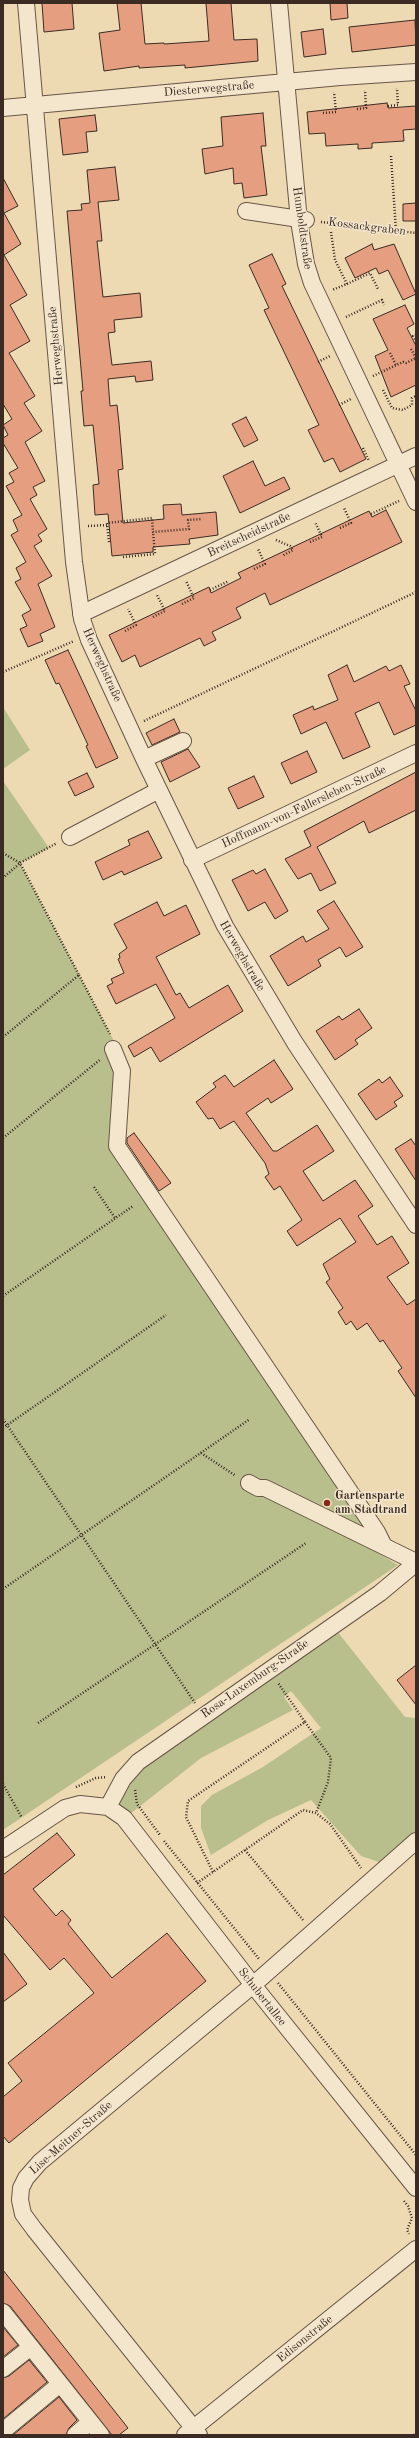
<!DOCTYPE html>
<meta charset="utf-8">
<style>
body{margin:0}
#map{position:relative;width:419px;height:2438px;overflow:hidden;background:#edd9b2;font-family:"Old Standard TT",serif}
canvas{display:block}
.frame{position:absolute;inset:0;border:4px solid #3b2b23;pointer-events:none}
</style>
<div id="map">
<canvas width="419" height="2438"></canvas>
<div class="frame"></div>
</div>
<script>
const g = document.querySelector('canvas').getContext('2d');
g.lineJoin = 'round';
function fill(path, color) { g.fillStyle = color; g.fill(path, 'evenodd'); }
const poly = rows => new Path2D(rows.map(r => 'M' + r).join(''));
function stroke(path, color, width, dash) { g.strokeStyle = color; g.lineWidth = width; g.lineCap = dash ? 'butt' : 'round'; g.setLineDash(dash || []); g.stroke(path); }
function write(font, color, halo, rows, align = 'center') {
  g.font = font + ' "Old Standard TT",serif'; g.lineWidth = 3; g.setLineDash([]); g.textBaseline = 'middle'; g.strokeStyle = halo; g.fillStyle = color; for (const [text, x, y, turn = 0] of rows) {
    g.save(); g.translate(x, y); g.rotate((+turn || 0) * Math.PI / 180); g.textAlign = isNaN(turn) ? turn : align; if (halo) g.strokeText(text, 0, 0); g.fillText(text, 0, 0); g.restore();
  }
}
fill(poly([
 [3,707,30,750,3,769],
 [3,781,49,848,20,863,113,1039,113,1049,122,1071,116,1147,384,1547,378,1553,398,1565,3,1830],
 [333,1626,405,1717,416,1718,416,1834,382,1863,361,1856,311,1800,268,1820,211,1855,201,1828,201,1806,212,1795,263,1767,321,1728,291,1691,284,1697,293,1710,201,1758,125,1818,109,1807,124,1779]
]), '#b8bf8c');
const building = poly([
 [42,3,72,3,74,29,44,32,42,3],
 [117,3,141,3,145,44,164,43,164,44,209,41,206,3,231,3,234,40,257,39,258,61,185,68,185,65,139,68,139,66,104,71,99,33,120,30,117,3],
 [330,3,347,3,348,18,331,20,330,3],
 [415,20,416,45,352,52,349,27,415,20],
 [323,29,326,54,304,57,301,32,323,29],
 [387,103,388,108,416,106,416,129,403,130,404,141,372,143,372,148,358,149,358,144,326,146,325,133,309,134,307,112,387,103],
 [263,113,266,146,261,146,267,195,244,198,242,183,234,184,233,168,205,174,202,149,223,146,221,117,263,113],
 [95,115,97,131,86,132,88,152,63,155,59,119,95,115],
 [115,167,119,200,98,202,102,241,97,241,103,297,140,293,142,317,114,320,115,332,108,333,112,365,151,361,153,380,136,382,135,376,108,379,110,406,117,405,119,423,123,469,118,470,123,523,164,519,163,505,181,504,182,515,216,512,218,535,189,539,190,544,153,547,153,552,112,556,108,514,95,515,93,485,99,484,93,425,84,426,81,391,83,391,67,211,82,210,81,204,90,203,87,170,115,167],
 [3,178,18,206,4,213,21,244,4,255,27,295,10,305,30,341,9,353,35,396,24,403,42,431,25,442,45,481,33,487,37,495,30,499,47,529,38,535,42,541,34,546,52,576,38,584,55,627,40,634,43,641,28,647,20,629,27,626,22,615,31,610,15,582,21,579,16,568,26,562,11,535,18,531,13,520,22,515,6,486,14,482,9,473,18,468,3,443,3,438,8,435,3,425,12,419,3,404,3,178],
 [416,203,416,221,403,221,403,204,416,203],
 [372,244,374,250,394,244,416,294,403,300,388,270,379,274,376,268,355,278,345,258,372,244],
 [272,254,286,284,282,286,366,459,340,472,333,458,324,462,308,430,319,425,264,310,269,308,249,265,272,254],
 [405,305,414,324,407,328,416,346,416,385,391,397,375,356,388,350,373,319,405,305],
 [246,417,258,440,244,447,232,424,246,417],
 [253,461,265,486,284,477,290,489,240,513,223,476,253,461],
 [386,510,402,542,270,605,265,593,236,608,241,618,212,632,216,640,204,646,200,638,140,667,135,655,122,662,109,635,209,587,211,593,241,578,238,573,369,511,372,517,386,510],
 [68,650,118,758,96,768,86,746,88,745,59,683,56,684,45,660,68,650],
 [347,665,354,682,386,666,389,671,401,665,410,684,404,686,416,711,416,725,394,735,379,702,355,713,370,747,343,759,326,722,301,734,293,715,313,706,314,710,338,700,328,675,347,665],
 [174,719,180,732,152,745,146,733,174,719],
 [188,749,200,767,170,782,161,762,188,749],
 [307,751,317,772,291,784,281,763,307,751],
 [416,772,416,810,369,833,364,821,317,847,336,883,320,891,311,873,298,879,285,859,311,846,304,831,416,772],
 [87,773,94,787,75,796,68,782,87,773],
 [254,776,264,797,238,809,228,788,254,776],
 [148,831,162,858,124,875,122,871,103,880,95,862,130,845,128,840,148,831],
 [265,869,288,911,275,919,265,902,248,911,232,880,253,870,256,874,265,869],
 [334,901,363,947,346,957,340,947,318,960,321,966,288,986,270,956,303,936,306,942,329,929,317,911,334,901],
 [157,902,164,916,186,905,200,934,156,957,176,995,180,993,189,1008,228,985,243,1011,160,1062,151,1047,134,1057,128,1046,175,1018,156,984,116,1004,107,986,113,983,111,979,124,973,118,959,120,958,119,954,127,948,114,924,157,902],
 [359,1009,372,1028,355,1040,358,1044,335,1060,316,1031,339,1016,342,1020,359,1009],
 [274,1060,293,1089,271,1103,268,1098,246,1113,273,1151,277,1151,317,1125,334,1151,303,1171,323,1201,355,1180,373,1206,358,1216,377,1245,392,1236,409,1263,387,1277,407,1305,416,1299,416,1398,398,1371,402,1368,383,1340,380,1342,367,1323,357,1330,351,1321,346,1325,338,1312,343,1308,326,1282,330,1279,323,1264,356,1242,340,1218,297,1246,287,1231,302,1220,280,1186,274,1190,265,1177,269,1174,265,1163,234,1121,220,1129,213,1118,208,1119,196,1102,216,1087,213,1083,225,1075,234,1087,274,1060],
 [390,1077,403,1096,394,1102,397,1106,376,1120,358,1094,379,1079,382,1083,390,1077],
 [134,1133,171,1183,159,1191,127,1143,127,1138,134,1133],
 [411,1139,416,1146,416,1181,395,1149,411,1139],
 [416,1665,416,1705,397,1680,416,1665],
 [57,1833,75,1855,33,1889,56,1916,62,1910,71,1920,68,1924,112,1978,167,1933,206,1981,9,2143,3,2136,3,2097,22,2081,8,2063,94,1993,64,1958,50,1970,3,1915,3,1875,57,1833],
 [3,1952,27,1984,3,2002,3,1952],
 [3,2270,128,2428,119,2435,112,2435,10,2306,3,2303,3,2270],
 [3,2327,18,2345,3,2357,3,2327],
 [29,2360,47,2382,3,2419,3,2378,9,2376,29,2360],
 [59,2397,77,2420,69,2428,66,2435,13,2435,59,2397]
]);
fill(building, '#e59f80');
stroke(building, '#3b2b23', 1);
const minor = poly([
 [26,3,74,562,82,619,89,640,144,759,225,926,295,1043,416,1225],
 [279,3,299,221,306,264,312,283,416,502],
 [3,108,340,77,416,72],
 [246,211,306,220],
 [81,614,416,456],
 [144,759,183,741],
 [70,837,159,790],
 [192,860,416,753],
 [113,1049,122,1071,117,1146,377,1532,384,1546],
 [249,1483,258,1488,265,1488,416,1562],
 [108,1807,123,1779,138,1762,380,1593,416,1563],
 [3,1849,65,1808,80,1804,108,1807,124,1818,253,1985,416,2188],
 [3,2312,101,2435],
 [3,2369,31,2347],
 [3,2431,60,2384],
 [75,2435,90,2422],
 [185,2435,416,2249],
 [199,2435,34,2229,23,2214,20,2200,21,2188,26,2178,40,2162,253,1985,416,1841]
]);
stroke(minor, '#685647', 18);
stroke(poly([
 [388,106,398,105,397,88],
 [357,109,366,108,365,90],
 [323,113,336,112,334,92],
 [391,156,396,231],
 [321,222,416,233],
 [331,232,335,260,347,284,332,290],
 [347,284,370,273,378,289],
 [346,317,382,300,384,305],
 [416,335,413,336,416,341],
 [411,349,416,358],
 [390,353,396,365],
 [318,362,330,356],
 [373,376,403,362,406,363,416,358],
 [383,390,392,408,403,410,412,405,412,398,416,396],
 [339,405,351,399],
 [363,448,369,461],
 [371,514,399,501],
 [88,526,107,525],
 [340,528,351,523,344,508],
 [276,540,290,546,293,550,282,556],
 [109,542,107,523,152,518,153,532,189,529,188,520,202,519],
 [310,542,322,537,315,522],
 [123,557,155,554,153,532],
 [254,569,265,564,258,549],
 [210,590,229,581],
 [182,604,194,598,186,581],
 [153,617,165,611,157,595],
 [125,631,136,625,128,609],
 [3,672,74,641],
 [144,721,416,592],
 [3,853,20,863,3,878],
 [79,975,110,1034],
 [3,1037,79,975,20,863,57,843],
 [3,1138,101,1059],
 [94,1187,115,1218],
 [3,1296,133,1206],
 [3,1419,195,1703],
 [3,1428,166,1315],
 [201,1453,236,1476],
 [3,1589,250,1419],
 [305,1722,331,1758,328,1782,316,1813],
 [38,1723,306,1543],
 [3,1784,22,1818],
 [76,1787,96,1778,107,1777],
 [135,1790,137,1804,160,1835],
 [164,1841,259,1959],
 [245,1850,303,1920],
 [213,1872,186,1817,188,1801,305,1722,278,1683],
 [197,1883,303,1810,316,1813,330,1824,361,1868],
 [278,1983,416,2155],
 [404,2201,408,2206,412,2218,407,2230,409,2234],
 [414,2435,416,2433]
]), '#3b2b23', 2.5, [1, 2]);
stroke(minor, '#f3e6cd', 16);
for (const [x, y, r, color] of [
 [327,1503,4,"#8f2418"]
]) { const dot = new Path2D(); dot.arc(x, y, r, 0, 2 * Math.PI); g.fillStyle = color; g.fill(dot); stroke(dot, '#f3e6cd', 1.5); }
write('12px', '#3b2b23', '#f3e6cd', [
 ["Diesterwegstraße",209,89,-5],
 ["Kossackgraben",367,227,7],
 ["Humboldtstraße",302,228,82],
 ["Herweghstraße",56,346,-95],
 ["Breitscheidstraße",249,535,-25],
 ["Herweghstraße",102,665,66],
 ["Hoffmann-von-Fallersleben-Straße",304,807,-25],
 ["Herweghstraße",242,956,60],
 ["Rosa-Luxemburg-Straße",255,1679,-35],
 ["Schubertallee",262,1997,52],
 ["Lise-Meitner-Straße",71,2138,-41],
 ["Edisonstraße",305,2339,-39]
]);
write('bold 12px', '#3b2b23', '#f3e6cd', [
 ["Gartensparte",335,1496],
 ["am Stadtrand",335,1510]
], 'left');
</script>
